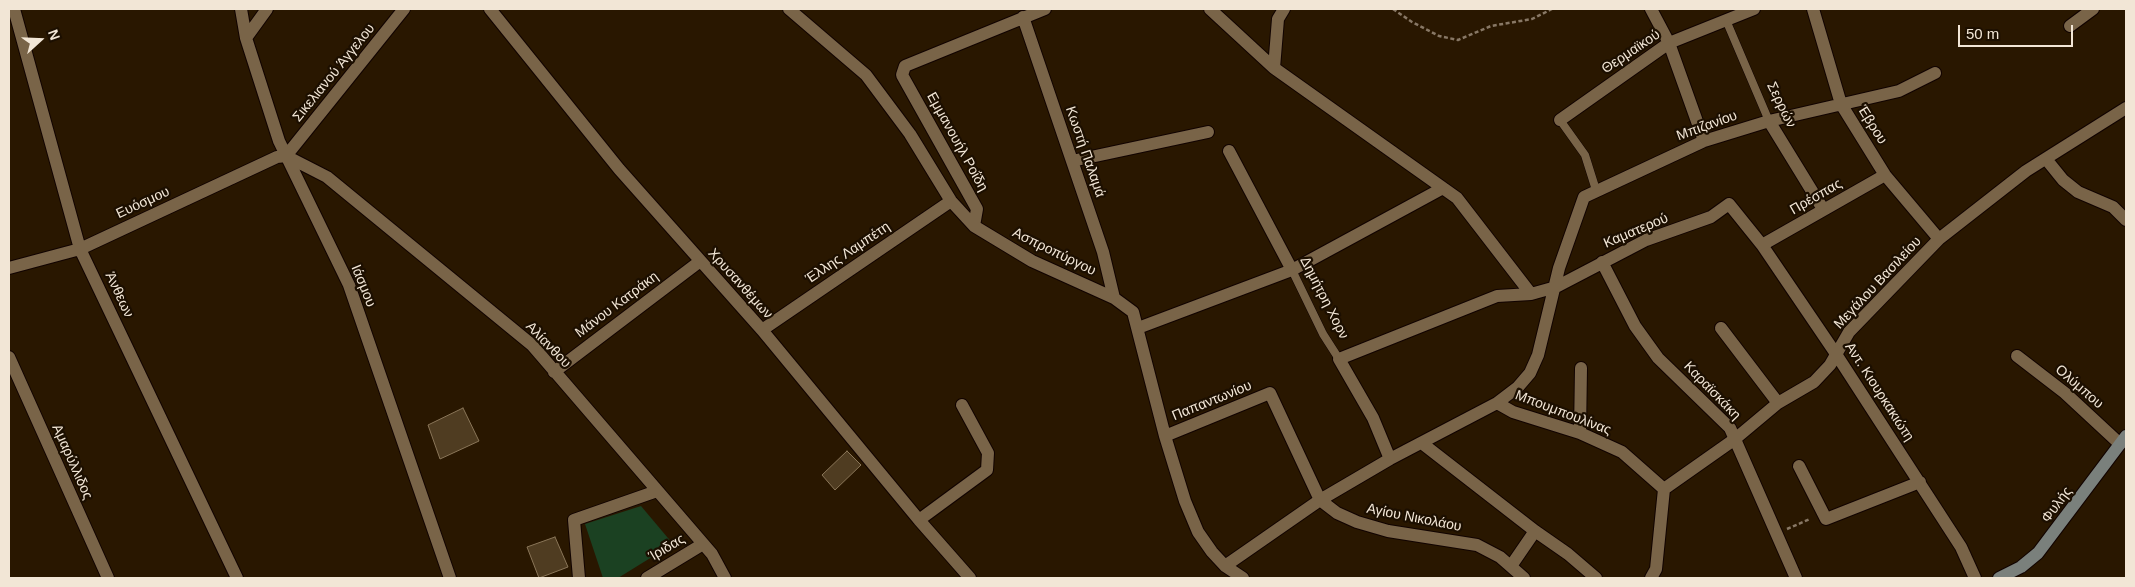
<!DOCTYPE html>
<meta charset="utf-8">
<style>
body{margin:0}
#map{position:relative;width:2135px;height:587px;overflow:hidden;background:#291700;font-family:Arial,sans-serif}
canvas{display:block}
.frame{position:absolute;inset:0;border:10px solid #f2e6d6;pointer-events:none}
.north{position:absolute;left:15px;top:15px;width:50px;height:50px;-webkit-text-stroke:4px #1c0f00;paint-order:stroke;rotate:70deg;font-size:14px;font-weight:700;line-height:20px;text-align:center;color:#f2e6d6}
.north::after{content:'';display:block;margin:auto;width:18px;height:22px;background:#f2e6d6;clip-path:polygon(50% 0,100% 100%,50% 72%,0 100%)}
.scale{position:absolute;left:1958px;top:25px;width:115px;height:22px;box-sizing:border-box;border:2px solid #f2e6d6;border-top:0;padding-left:6px;font-size:15px;line-height:18px;white-space:nowrap;color:#f2e6d6;-webkit-text-stroke:4px #1c0f00;paint-order:stroke}
</style>
<div id="map">
<canvas width="2135" height="587"></canvas>
<div class="frame"></div>
<div class="north">N</div>
<div class="scale">50 m</div>
</div>
<script>
const g = document.querySelector('canvas').getContext('2d');
g.lineJoin = 'round';
function fill(path, color) { g.fillStyle = color; g.fill(path, 'evenodd'); }
const poly = rows => new Path2D(rows.map(r => 'M' + r).join(''));
function stroke(path, color, width, dash) { g.strokeStyle = color; g.lineWidth = width; g.lineCap = dash ? 'butt' : 'round'; g.setLineDash(dash || []); g.stroke(path); }
function write(font, color, halo, rows, align = 'center') {
  g.font = font + ' Arial,sans-serif'; g.lineWidth = 4.5; g.setLineDash([]); g.textBaseline = 'middle'; g.strokeStyle = halo; g.fillStyle = color; for (const [text, x, y, turn = 0] of rows) {
    g.save(); g.translate(x, y); g.rotate((+turn || 0) * Math.PI / 180); g.textAlign = isNaN(turn) ? turn : align; if (halo) g.strokeText(text, 0, 0); g.fillText(text, 0, 0); g.restore();
  }
}
fill(poly([
 [641,506,673,544,618,578,603,578,585,524]
]), '#1b4122');
const building = poly([
 [463,408,479,441,440,459,428,425,463,408],
 [847,451,861,465,835,490,822,475,847,451],
 [555,537,568,567,539,578,527,547,555,537]
]);
fill(building, '#4f3c21');
stroke(building, '#8a7658', 1);
const lane = poly([
 [1726,20,1769,121],
 [1560,120,1585,155,1596,190],
 [1292,270,1323,334,1339,359]
]);
const street = poly([
 [14,9,80,249,237,578],
 [241,9,246,38,279,141,349,285,450,578],
 [490,9,619,169,762,330,919,520,970,578],
 [789,9,866,75,910,134,951,201,974,226,1032,261,1114,298,1133,312,1165,436,1185,501,1198,532,1212,552,1225,566,1243,578],
 [1210,9,1274,68,1457,198,1531,294],
 [1651,9,1669,43,1704,141],
 [1813,9,1841,104,1885,175,1939,239],
 [1023,17,1103,252,1114,298],
 [2070,26,2093,9],
 [246,38,267,9],
 [1274,68,1278,19,1284,9],
 [1560,120,1669,43,1754,9],
 [1769,121,1823,209],
 [1229,151,1292,270],
 [286,156,327,177,532,345,712,554,725,578],
 [286,156,404,9],
 [2046,159,2063,180,2078,192,2113,207,2126,220],
 [1072,161,1208,132],
 [974,226,977,209,902,75,905,66,1045,9],
 [1762,245,1885,175],
 [1602,262,1635,326,1658,358,1730,428,1796,578],
 [9,268,80,249,277,157,286,156],
 [1138,328,1292,270,1443,188],
 [1721,328,1778,403],
 [762,330,951,201],
 [2017,356,2065,393,2120,444],
 [9,357,108,578],
 [554,372,699,262],
 [1497,403,1513,412,1580,433,1622,452,1664,489],
 [1580,433,1581,368],
 [1165,436,1270,393,1320,500,1337,513,1357,522,1388,531,1477,545,1500,557,1524,578],
 [1423,444,1535,531,1568,554,1596,578],
 [1390,459,1373,418,1339,359,1497,296,1531,294,1556,287,1646,240,1711,217,1729,204,1762,245,1836,354,1961,547,1975,578],
 [1799,466,1826,519,1920,482],
 [919,520,987,470,988,453,962,405],
 [1225,566,1320,500,1390,459,1497,403,1518,387,1530,373,1538,355,1559,268,1584,197,1704,141,1769,121,1899,91,1935,73],
 [1511,566,1535,531],
 [579,578,574,520,657,491],
 [647,578,703,544],
 [1651,578,1656,569,1664,489,1735,439,1778,403,1814,382,1830,365,1849,332,1939,239,2026,171,2126,108]
]);
const secondary = poly([
 [1999,578,2021,567,2038,553,2126,436]
]);
stroke(lane, '#110300', 9);
stroke(street, '#110300', 14);
stroke(secondary, '#110300', 14);
stroke(poly([
 [1393,9,1412,22,1439,36,1458,40,1491,26,1532,19,1552,9],
 [1787,529,1810,519]
]), '#887865', 2.5, [4, 2.5]);
stroke(lane, '#796448', 8);
stroke(street, '#796448', 12);
stroke(secondary, '#7a807c', 12);
write('14px', '#f2e6d6', '#1c0f00', [
 ["Θερμαϊκού",1631,52,-34],
 ["Σικελιανού Άγγελου",334,73,-51],
 ["Σερρών",1781,105,64],
 ["Έβρου",1872,125,58],
 ["Μπιζανίου",1707,126,-20],
 ["Εμμανουήλ Ροΐδη",957,142,61],
 ["Κωστή Παλαμά",1085,152,71],
 ["Πρέσπας",1816,197,-30],
 ["Ευόσμου",143,203,-25],
 ["Καματερού",1636,231,-23],
 ["Ασπροπύργου",1054,252,26],
 ["Έλλης Λαμπέτη",848,253,-34],
 ["Μεγάλου Βασιλείου",1878,283,-47],
 ["Χρυσανθέμων",740,284,48],
 ["Ιάσμου",363,286,68],
 ["Άνθεων",119,295,65],
 ["Δημήτρη Χορν",1324,298,63],
 ["Μάνου Κατράκη",617,305,-37],
 ["Αλίανθου",548,345,46],
 ["Ολύμπου",2079,387,41],
 ["Καραϊσκάκη",1712,391,46],
 ["Αντ. Κιουρκακιώτη",1879,392,57],
 ["Παπαντωνίου",1212,401,-22],
 ["Μπουμπουλίνας",1563,413,21],
 ["Αμαρύλλιδος",72,462,66],
 ["Φυλής",2057,505,-53],
 ["Αγίου Νικολάου",1414,518,11],
 ["Ίριδας",667,548,-31]
]);
</script>
